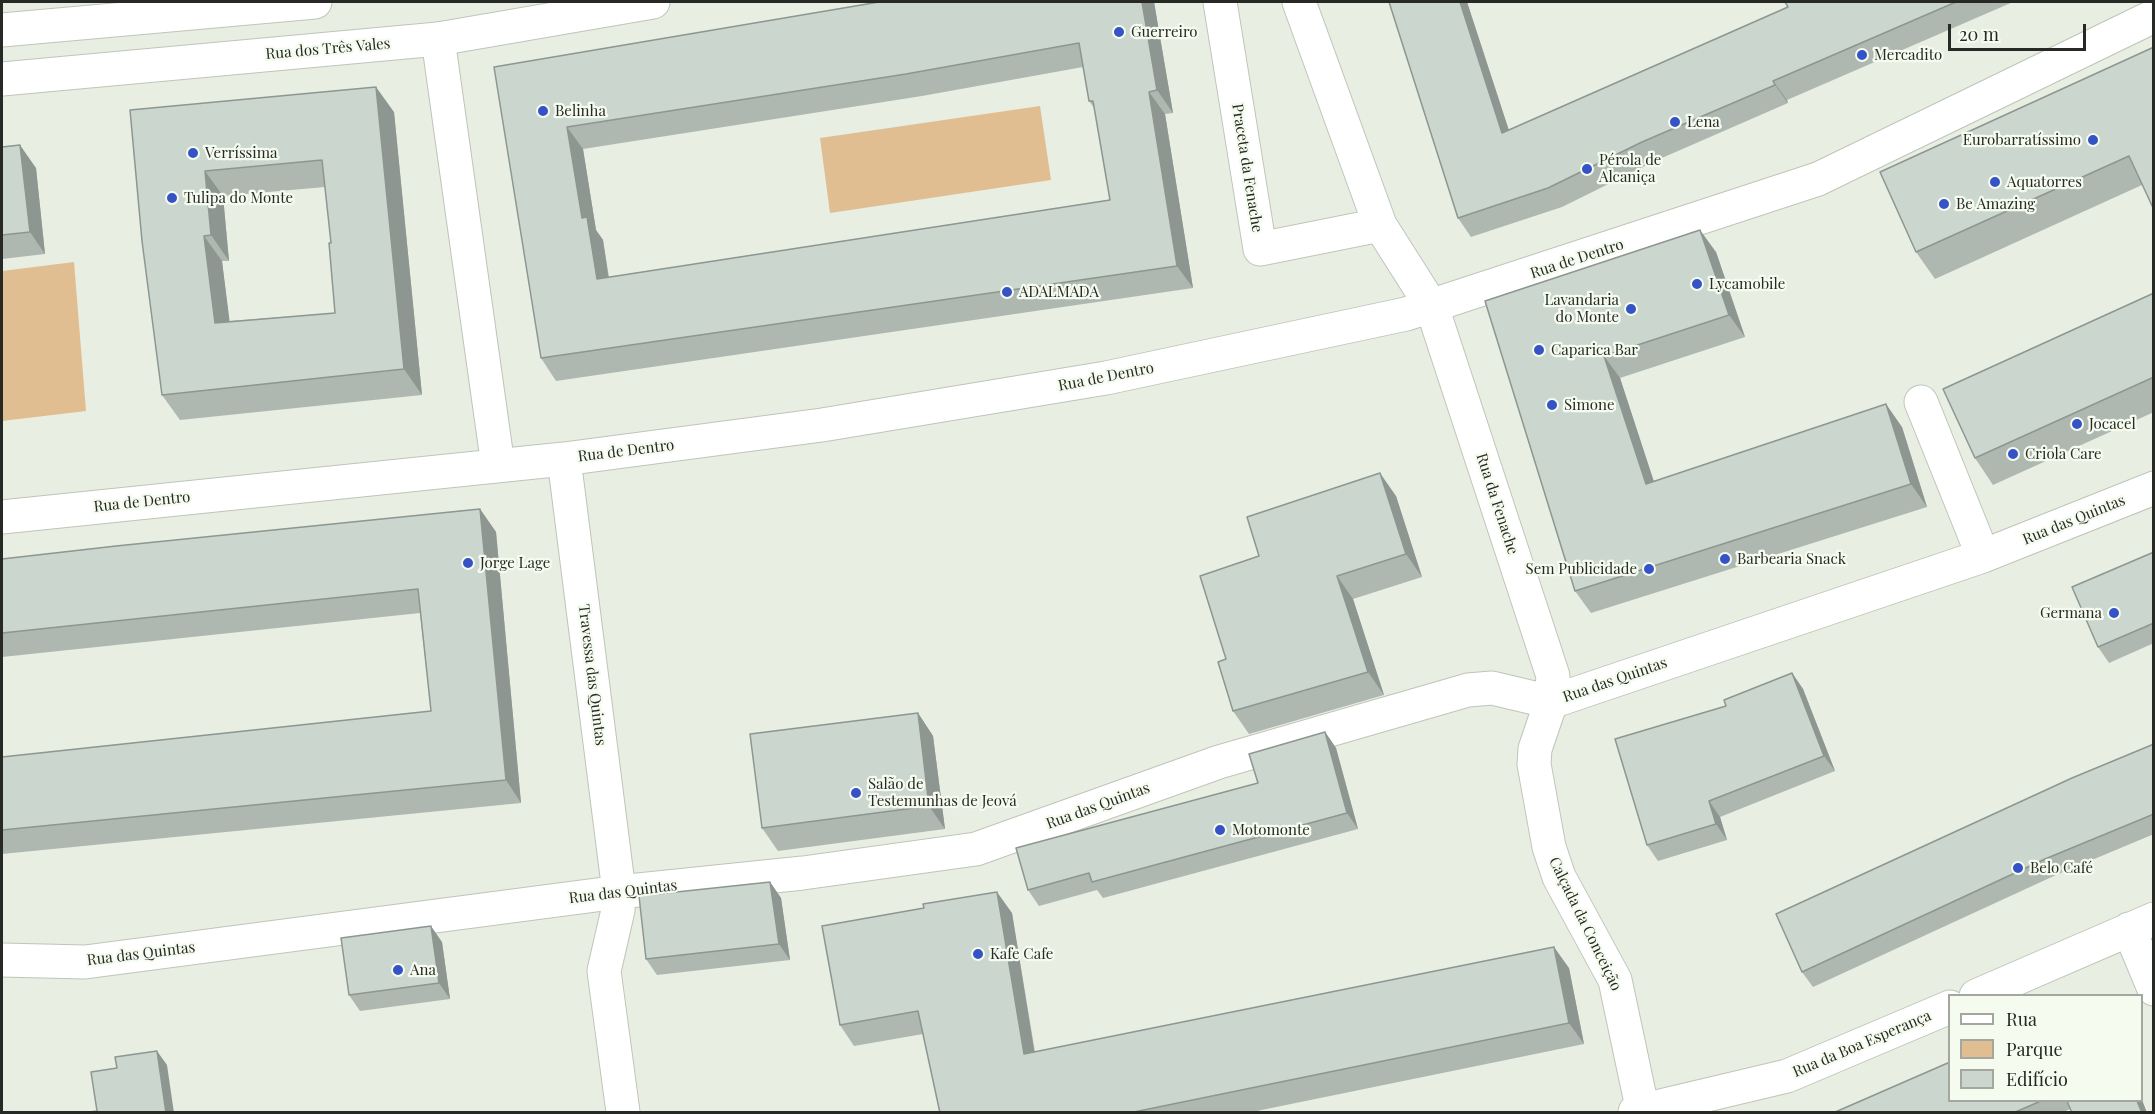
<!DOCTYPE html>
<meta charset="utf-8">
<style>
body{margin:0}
#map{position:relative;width:2155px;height:1114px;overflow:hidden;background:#e8eee2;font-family:"Playfair Display",serif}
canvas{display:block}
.frame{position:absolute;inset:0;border:3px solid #272924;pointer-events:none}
.legend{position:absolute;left:1948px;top:994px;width:195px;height:108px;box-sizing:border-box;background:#f5fbef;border:2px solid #a3a79e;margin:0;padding:8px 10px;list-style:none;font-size:18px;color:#272924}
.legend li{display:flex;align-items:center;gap:12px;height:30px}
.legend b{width:30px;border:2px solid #a3a79e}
.scale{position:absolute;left:1948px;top:24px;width:138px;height:27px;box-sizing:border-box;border:3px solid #272924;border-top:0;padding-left:8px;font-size:18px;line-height:21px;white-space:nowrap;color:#272924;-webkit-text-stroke:4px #f5fbef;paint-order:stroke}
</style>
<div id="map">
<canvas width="2155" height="1114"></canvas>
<div class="frame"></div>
<ul class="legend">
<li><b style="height:8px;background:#fff"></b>Rua</li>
<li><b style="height:16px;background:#e1be92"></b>Parque</li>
<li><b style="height:16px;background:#cad6ce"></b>Edifício</li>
</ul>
<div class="scale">20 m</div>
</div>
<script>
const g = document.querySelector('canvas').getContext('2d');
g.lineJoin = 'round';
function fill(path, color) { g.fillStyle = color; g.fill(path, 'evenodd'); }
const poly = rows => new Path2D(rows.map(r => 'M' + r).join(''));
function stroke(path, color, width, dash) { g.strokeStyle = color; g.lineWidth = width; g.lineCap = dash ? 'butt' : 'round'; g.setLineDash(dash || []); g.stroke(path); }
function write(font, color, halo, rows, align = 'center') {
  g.font = font + ' "Playfair Display",serif'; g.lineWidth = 4.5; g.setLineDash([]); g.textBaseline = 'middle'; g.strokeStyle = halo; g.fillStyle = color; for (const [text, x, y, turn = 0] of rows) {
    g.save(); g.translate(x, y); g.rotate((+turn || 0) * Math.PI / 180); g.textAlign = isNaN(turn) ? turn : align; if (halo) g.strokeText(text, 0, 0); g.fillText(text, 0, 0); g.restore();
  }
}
fill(poly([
 [1040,106,1051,180,830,213,820,138],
 [74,262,86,411,2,421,2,271]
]), '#e1be92');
const street = poly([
 [1220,2,1260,249,1380,225],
 [1299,2,1380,225,1432,307,1553,676,1551,702,1535,749,1534,764,1549,847,1559,877,1615,980,1643,1112],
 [438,39,498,466],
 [1921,402,1983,556],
 [564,459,619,892,618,910,604,971,623,1112],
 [2,517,564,459,822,425,1106,378,1406,314,1818,179,2154,16],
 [2129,929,2154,989],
 [2,960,85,962,619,892,803,873,976,849,1219,762,1468,690,1492,688,1551,702,1983,556,2154,488],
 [1976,996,2154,919],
 [1635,1112,1787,1076,1950,1007]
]);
const primary = poly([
 [2,30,315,2],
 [2,79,438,39,653,2]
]);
stroke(street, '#bfc5b9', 35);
stroke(primary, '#bfc5b9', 35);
stroke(street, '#fff', 33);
stroke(primary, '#fff', 33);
fill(poly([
 [879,2,1154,2,1173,113,1165,114,1193,288,556,381,541,358,494,67],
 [1083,67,1089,101,1095,109,1110,200,609,277,603,240,596,230,583,149,922,96],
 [1389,2,1467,2,1509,131,1788,7,1785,2,2013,2,1787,100,1788,103,1655,161,1562,207,1471,237,1458,218],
 [2154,47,2142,185,1935,279,1916,252],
 [130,110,394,112,422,395,180,420,162,395],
 [325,187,331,243,335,313,229,321,222,261,229,261,223,196],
 [2,147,36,168,45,254,2,259],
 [1716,252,1745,337,1620,378,1653,481,1902,427,1927,507,1591,613,1575,591,1485,301],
 [2154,293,2154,412,1993,485,1975,458],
 [1396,496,1422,577,1353,599,1384,695,1249,734,1233,711,1226,659,1259,556],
 [480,509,496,532,521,803,2,854,2,757,431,711,420,613,2,657,2,559],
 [2154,552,2154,643,2109,663,2098,647],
 [1792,673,1803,689,1835,771,1720,817,1727,840,1658,861,1647,845,1726,706],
 [918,713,933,736,945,829,778,851,762,828],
 [1325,732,1336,748,1358,829,1103,898,1097,890,1039,906,1028,890,1258,783],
 [2154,744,2154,834,2056,875,1813,987,1802,972],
 [770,882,781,898,790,960,657,975,646,959],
 [1012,913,1035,1052,1569,968,1584,1044,1247,1113,940,1113,923,1034,854,1046,840,1025],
 [442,942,450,999,360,1011,349,995],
 [2142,1100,2147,1113,2070,1109,2061,1113,1833,1113,1950,1101]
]), '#aeb8b1');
fill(poly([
 [1142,2,1154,2,1173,113,1157,90],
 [1460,2,1467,2,1516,152,1502,133],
 [1773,81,1787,100,1788,103,1775,85],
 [376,87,394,112,422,395,404,369],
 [1149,92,1165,114,1193,288,1177,266],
 [567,127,583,149,596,230,603,240,612,302,597,279,582,218],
 [20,145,36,168,45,254,30,232],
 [205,171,223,196,229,261,211,235],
 [1700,230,1716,252,1745,337,1729,315],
 [204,236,222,261,233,348,215,323],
 [1604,356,1620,378,1662,506,1646,484],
 [1886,404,1902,427,1927,507,1911,484],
 [1380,473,1396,496,1422,577,1406,554],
 [480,509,496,532,521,803,506,780],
 [1337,576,1353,599,1384,695,1368,672],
 [1792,673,1803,689,1835,771,1824,756],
 [918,713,933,736,945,829,929,806],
 [1325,732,1336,748,1358,829,1347,813],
 [1709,801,1720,817,1727,840,1716,824],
 [770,882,781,898,790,960,779,944],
 [997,892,1012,913,1038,1075,1024,1054],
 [431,926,442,942,450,999,439,983],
 [1554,947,1569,968,1584,1044,1569,1023],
 [157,1051,167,1065,174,1113,166,1113],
 [2142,1100,2147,1113,2142,1113,2137,1101]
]), '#8d9690');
const building = poly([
 [879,2,1142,2,1157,90,1149,92,1177,266,541,358,494,67,879,2],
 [1079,43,1089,101,1093,101,1110,200,597,279,587,217,582,218,567,127,906,74,1079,43],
 [1389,2,1460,2,1502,133,1788,7,1785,2,1956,2,1773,81,1775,85,1642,142,1548,188,1458,218,1389,2],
 [2154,47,2154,210,2129,156,1916,252,1880,172,2154,47],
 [376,87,404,369,162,395,142,241,130,110,376,87],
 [322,160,331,243,329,243,335,313,215,323,204,236,211,235,205,171,322,160],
 [20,145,30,232,2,235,2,147,20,145],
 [1700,230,1729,315,1604,356,1646,484,1886,404,1911,484,1575,591,1485,301,1700,230],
 [2154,293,2154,377,1975,458,1943,389,2154,293],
 [1380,473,1406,554,1337,576,1368,672,1233,711,1218,662,1226,659,1200,576,1259,556,1247,517,1380,473],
 [480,509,506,780,2,830,2,757,431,711,418,589,2,633,2,559,116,546,480,509],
 [2154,552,2154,623,2098,647,2072,587,2154,552],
 [1792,673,1824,756,1709,801,1716,824,1647,845,1615,739,1726,706,1724,700,1792,673],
 [918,713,929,806,762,828,750,734,918,713],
 [1325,732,1347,813,1092,882,1089,873,1028,890,1016,848,1258,783,1249,754,1325,732],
 [2154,744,2154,814,2045,859,1802,972,1776,914,2072,778,2154,744],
 [770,882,779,944,646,959,639,896,770,882],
 [997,892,1024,1054,1554,947,1569,1023,1129,1113,940,1113,918,1011,840,1025,822,926,924,908,923,904,997,892],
 [431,926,439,983,349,995,341,938,431,926],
 [157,1051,166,1113,82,1113,97,1111,91,1072,117,1068,115,1057,157,1051],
 [1950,1062,1950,1101,2041,1101,2013,1113,1833,1113,1950,1062],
 [2067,1101,2137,1101,2142,1113,2072,1113,2067,1101]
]);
fill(building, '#cad6ce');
stroke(building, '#8d9690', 1.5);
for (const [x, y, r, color] of [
 [1119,32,6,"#3553c4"],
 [1862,55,6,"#3553c4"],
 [543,111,6,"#3553c4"],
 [1675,122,6,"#3553c4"],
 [2093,140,6,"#3553c4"],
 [193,153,6,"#3553c4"],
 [1587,169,6,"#3553c4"],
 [1995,182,6,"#3553c4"],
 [172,198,6,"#3553c4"],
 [1944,204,6,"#3553c4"],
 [1697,284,6,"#3553c4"],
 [1007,292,6,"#3553c4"],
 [1631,309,6,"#3553c4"],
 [1539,350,6,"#3553c4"],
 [1552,405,6,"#3553c4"],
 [2077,424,6,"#3553c4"],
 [2013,454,6,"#3553c4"],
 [1725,559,6,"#3553c4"],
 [468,563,6,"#3553c4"],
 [1649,569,6,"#3553c4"],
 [2114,613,6,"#3553c4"],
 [856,793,6,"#3553c4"],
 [1220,830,6,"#3553c4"],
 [2018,868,6,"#3553c4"],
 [978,954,6,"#3553c4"],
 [398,970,6,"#3553c4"]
]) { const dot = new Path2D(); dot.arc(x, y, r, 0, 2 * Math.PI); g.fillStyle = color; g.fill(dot); stroke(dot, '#f5fbef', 2); }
write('15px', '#272924', '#f5fbef', [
 ["Guerreiro",1131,32],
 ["Mercadito",1874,55],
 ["Belinha",555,111],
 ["Lena",1687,122],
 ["Eurobarratíssimo",2081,140,"right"],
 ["Verríssima",205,153],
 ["Pérola de",1599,160],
 ["Alcaniça",1599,177],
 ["Aquatorres",2007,182],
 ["Tulipa do Monte",184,198],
 ["Be Amazing",1956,204],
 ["Lycamobile",1709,284],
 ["ADALMADA",1019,292],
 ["Lavandaria",1619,300,"right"],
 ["do Monte",1619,317,"right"],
 ["Caparica Bar",1551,350],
 ["Simone",1564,405],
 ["Jocacel",2089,424],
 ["Criola Care",2025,454],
 ["Barbearia Snack",1737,559],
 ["Jorge Lage",480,563],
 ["Sem Publicidade",1637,569,"right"],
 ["Germana",2102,613,"right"],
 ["Salão de",868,784],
 ["Testemunhas de Jeová",868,801],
 ["Motomonte",1232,830],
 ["Belo Café",2030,868],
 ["Kafe Cafe",990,954],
 ["Ana",410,970]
], 'left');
write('15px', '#272924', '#f5fbef', [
 ["Rua dos Três Vales",328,49,-5],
 ["Praceta da Fenache",1247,168,81],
 ["Rua de Dentro",1577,259,-18],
 ["Rua de Dentro",1106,377,-11],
 ["Rua de Dentro",626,451,-7],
 ["Rua de Dentro",142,502,-6],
 ["Rua da Fenache",1497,504,72],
 ["Rua das Quintas",2074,520,-22],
 ["Travessa das Quintas",592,675,83],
 ["Rua das Quintas",1615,680,-19],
 ["Rua das Quintas",1098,806,-20],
 ["Rua das Quintas",623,892,-7],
 ["Calçada da Conceição",1585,924,64],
 ["Rua das Quintas",141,954,-7],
 ["Rua da Boa Esperança",1862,1044,-23]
]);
</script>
